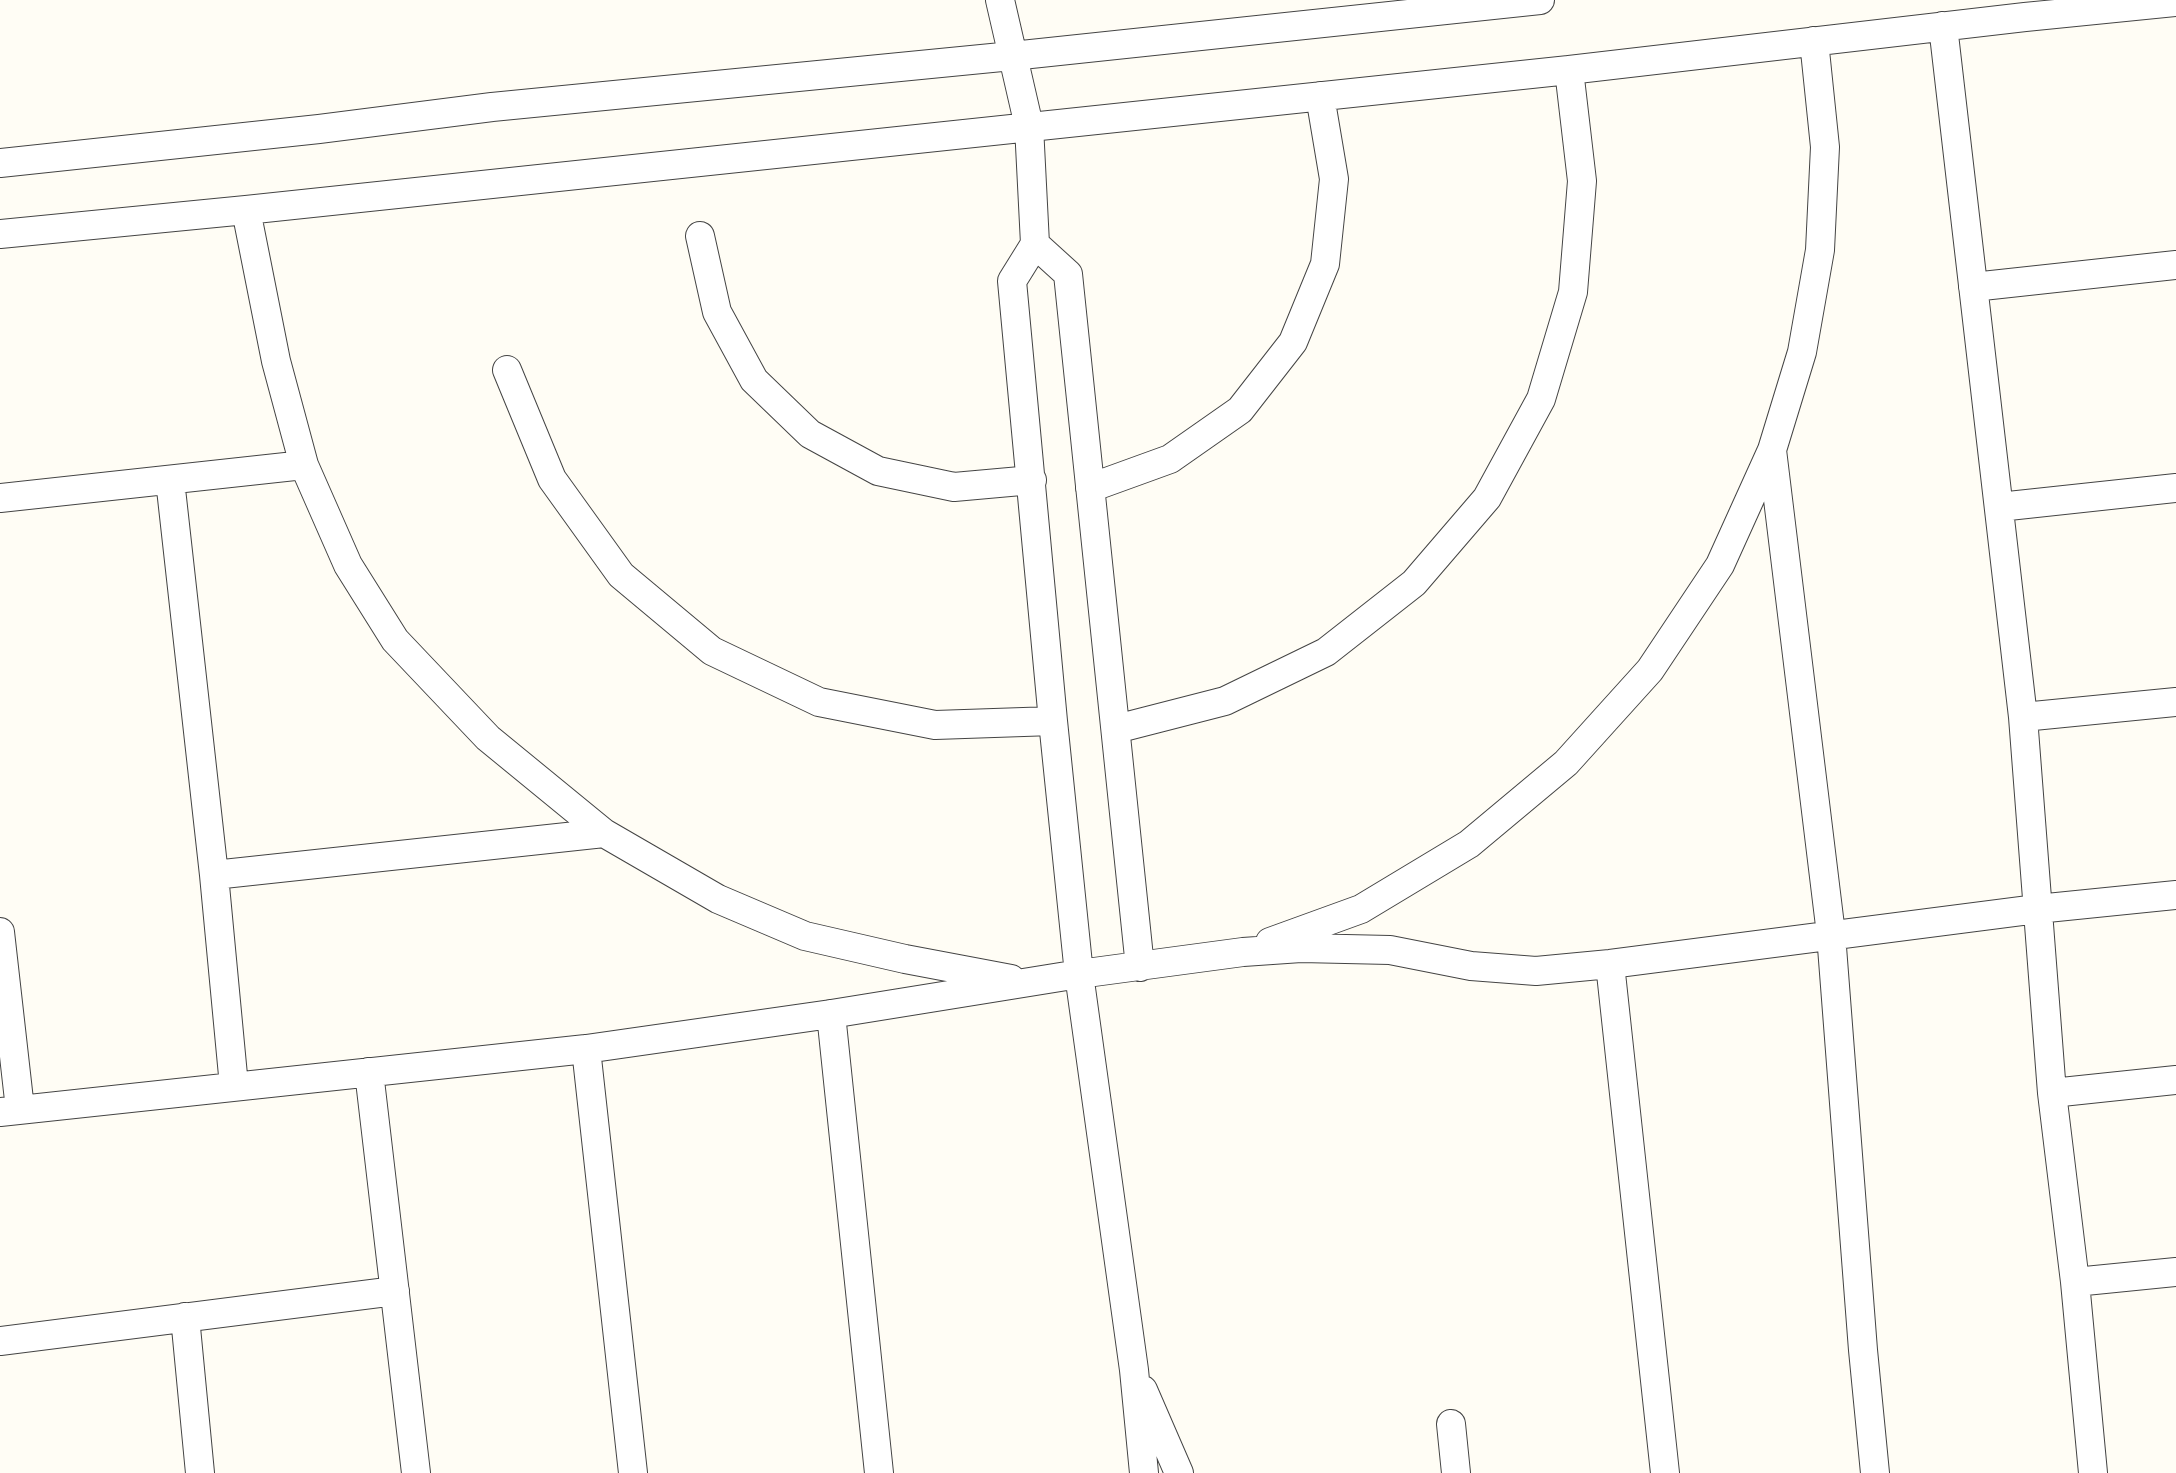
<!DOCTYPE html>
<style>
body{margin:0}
canvas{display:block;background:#fffdf5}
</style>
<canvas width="2176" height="1473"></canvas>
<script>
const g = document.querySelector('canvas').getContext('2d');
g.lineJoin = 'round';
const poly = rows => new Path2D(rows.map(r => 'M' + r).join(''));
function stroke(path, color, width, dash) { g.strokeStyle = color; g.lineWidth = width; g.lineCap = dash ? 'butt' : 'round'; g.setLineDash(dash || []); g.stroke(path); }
const minor = poly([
 [1000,0,1029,126,1035,244,1012,281,1053,721,1079,974,1134,1370,1144,1473],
 [1943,26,2023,717,2052,1093,2075,1282,2093,1473],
 [0,163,319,129,492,107,1012,56,1540,0],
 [246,210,276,361,304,465,348,565,395,640,488,738,604,833,718,899,805,936,905,959,1011,979],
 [0,234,246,210,1569,70,2025,17,2176,2],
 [700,236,717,312,754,380,810,434,878,471,954,487,1032,480],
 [1035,244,1068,274,1140,967],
 [1973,287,2176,265],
 [507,370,552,479,621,575,712,651,819,702,935,725,1053,721],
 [1772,450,1831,934,1863,1350,1875,1473],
 [170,480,214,875,234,1086],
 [1090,488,1170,459,1240,410,1293,342,1325,264,1334,179,1320,96],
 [0,498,304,465],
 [1999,507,2176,488],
 [2023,717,2176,702],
 [1116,729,1225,701,1326,652,1414,583,1487,498,1541,399,1573,292,1582,181,1569,70],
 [214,875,604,833],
 [0,932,20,1109],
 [1270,942,1361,909,1469,844,1566,763,1650,670,1720,565,1772,450,1802,352,1820,250,1825,147,1814,41],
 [1610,964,1665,1473],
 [831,1014,879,1473],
 [586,1049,633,1473],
 [369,1072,416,1473],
 [2052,1093,2176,1080],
 [0,1112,586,1049,831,1014,1079,974,1243,952,1301,948,1390,950,1471,966,1536,971,1610,964,2037,909,2176,895],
 [2075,1282,2176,1272],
 [185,1317,200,1473],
 [0,1341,395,1291],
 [1143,1390,1179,1473],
 [1451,1424,1456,1473]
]);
stroke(minor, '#444', 30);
stroke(minor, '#fff', 28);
</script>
